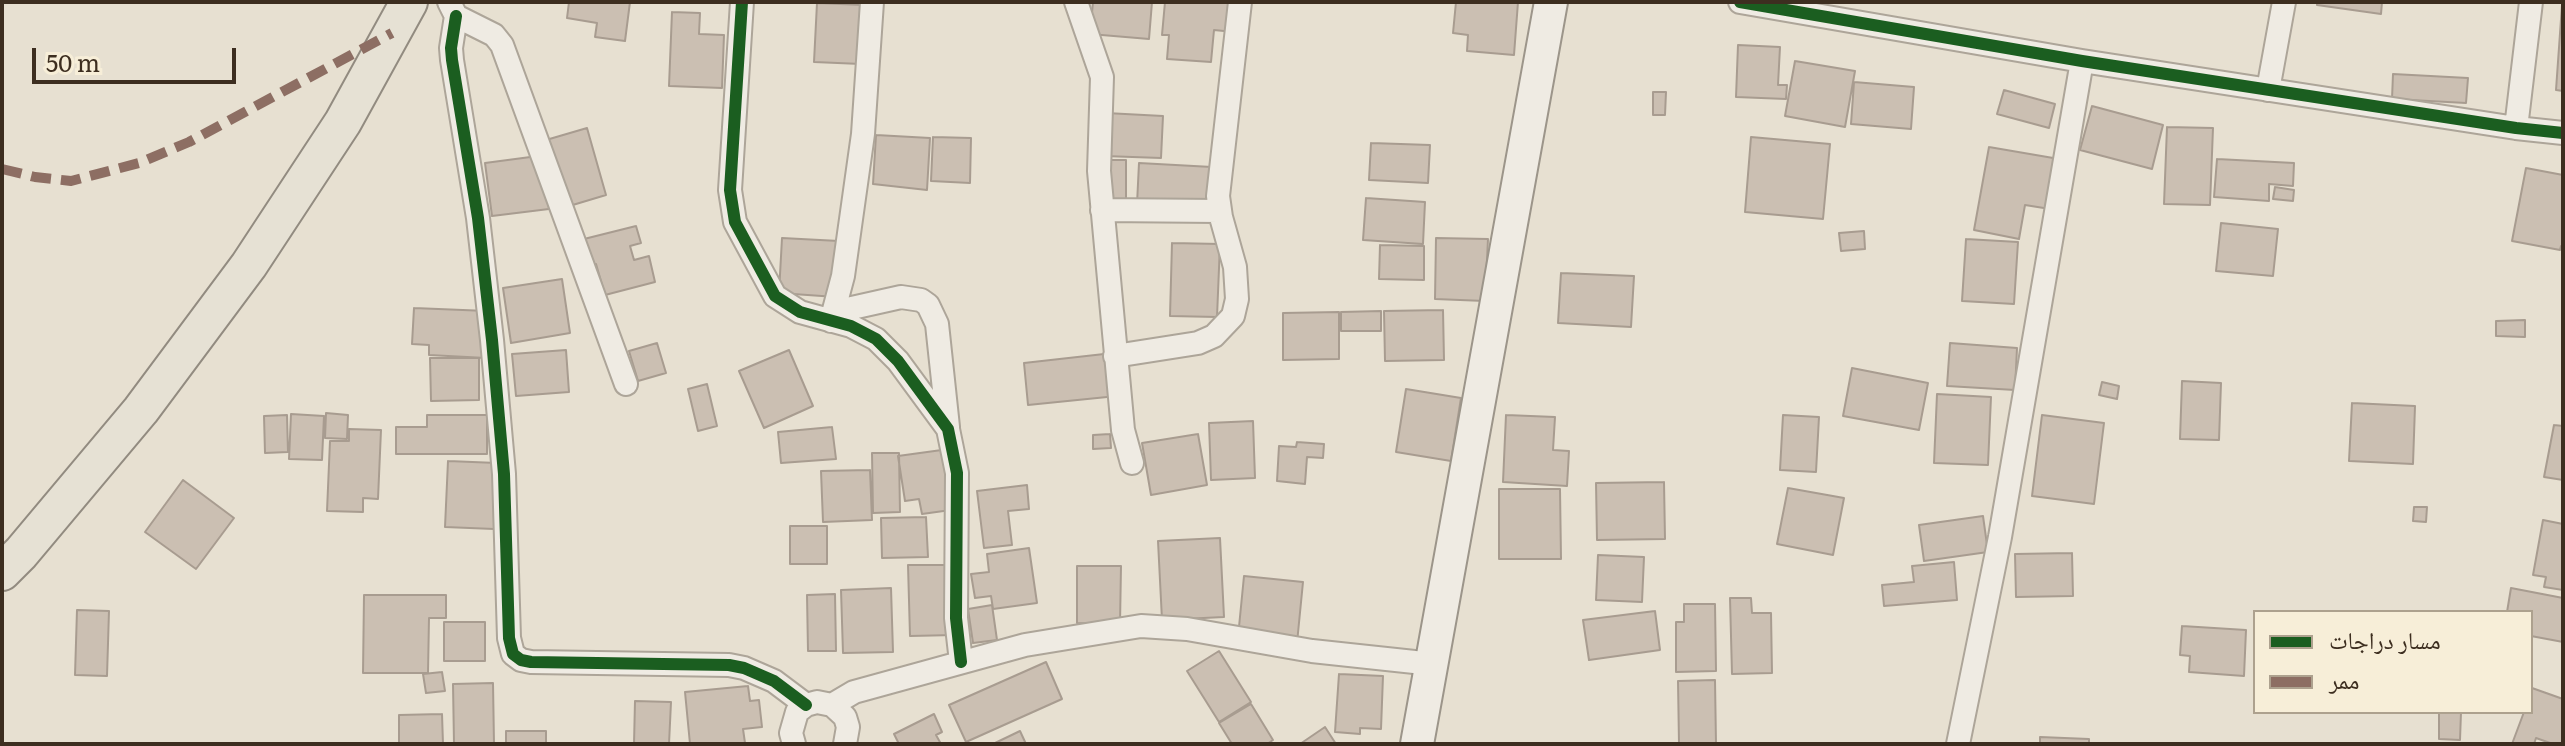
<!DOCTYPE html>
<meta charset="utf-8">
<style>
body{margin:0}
#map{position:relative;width:2565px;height:746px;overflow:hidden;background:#e7e0d1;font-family:Literata,"Noto Naskh Arabic",serif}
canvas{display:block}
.frame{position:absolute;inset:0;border:4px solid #3d2e20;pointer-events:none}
.legend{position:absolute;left:2253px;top:610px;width:280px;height:104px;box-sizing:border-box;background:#f7eed8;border:2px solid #ada18e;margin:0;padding:10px 14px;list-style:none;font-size:24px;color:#3d2e20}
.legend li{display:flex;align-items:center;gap:16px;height:40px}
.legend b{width:40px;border:2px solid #ada18e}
.scale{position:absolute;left:32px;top:48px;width:204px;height:36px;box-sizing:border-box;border:4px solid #3d2e20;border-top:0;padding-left:10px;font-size:24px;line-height:28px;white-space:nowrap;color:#3d2e20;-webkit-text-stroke:6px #f7eed8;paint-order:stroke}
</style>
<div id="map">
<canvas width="2565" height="746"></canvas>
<div class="frame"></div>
<ul class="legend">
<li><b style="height:10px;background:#1b5e20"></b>مسار دراجات</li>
<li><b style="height:10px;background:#8d6e63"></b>ممر</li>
</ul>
<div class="scale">50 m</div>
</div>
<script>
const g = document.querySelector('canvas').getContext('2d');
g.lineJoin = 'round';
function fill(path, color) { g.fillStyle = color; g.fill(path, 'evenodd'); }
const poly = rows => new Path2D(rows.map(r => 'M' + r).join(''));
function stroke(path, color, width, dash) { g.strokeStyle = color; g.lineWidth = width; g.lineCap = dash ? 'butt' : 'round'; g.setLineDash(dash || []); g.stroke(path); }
const building = poly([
 [569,2,630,2,625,41,595,37,597,23,567,18,569,2],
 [1093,2,1152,2,1149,39,1090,34,1093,2],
 [1165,2,1236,2,1234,32,1214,30,1211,62,1167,59,1169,35,1162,35,1165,2],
 [1456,2,1518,2,1514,55,1467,51,1468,35,1453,33,1456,2],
 [2317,2,2382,2,2381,14,2317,5,2317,2],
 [817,3,864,5,861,64,814,62,817,3],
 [2562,5,2563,5,2563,91,2556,90,2562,5],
 [672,12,700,13,699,34,724,35,722,88,669,86,672,12],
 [1738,45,1780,47,1778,85,1787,85,1786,99,1736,97,1738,45],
 [1795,61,1855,71,1845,127,1785,116,1795,61],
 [2393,74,2468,78,2466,103,2392,99,2393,74],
 [1854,82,1914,87,1911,129,1851,124,1854,82],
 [2004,90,2055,104,2049,128,1997,114,2004,90],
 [1653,92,1666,92,1665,115,1653,115,1653,92],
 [2092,106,2163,125,2152,169,2080,150,2092,106],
 [1106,113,1163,116,1161,158,1104,156,1106,113],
 [2167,127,2213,128,2210,205,2164,204,2167,127],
 [587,128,606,195,566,207,546,140,587,128],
 [876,135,930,138,927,190,873,184,876,135],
 [933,137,971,138,970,183,931,181,933,137],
 [1751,137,1830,144,1823,219,1745,212,1751,137],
 [1371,143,1430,145,1428,183,1369,180,1371,143],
 [1989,147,2059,159,2050,209,2025,205,2019,239,1974,230,1989,147],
 [538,156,546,183,549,209,492,216,485,163,538,156],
 [2217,159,2294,163,2293,186,2269,184,2269,201,2214,197,2217,159],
 [1102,160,1126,160,1126,199,1103,199,1102,160],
 [1139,163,1212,167,1210,209,1137,204,1139,163],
 [2526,168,2563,175,2563,246,2561,246,2560,250,2512,241,2526,168],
 [2275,187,2294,190,2293,201,2273,199,2275,187],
 [1366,198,1425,202,1423,244,1363,240,1366,198],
 [2221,223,2278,229,2273,276,2216,271,2221,223],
 [636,226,641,243,630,246,634,260,649,256,655,282,605,295,596,264,590,265,584,239,636,226],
 [1864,231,1865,249,1841,251,1839,233,1864,231],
 [782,238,839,241,836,297,779,293,782,238],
 [1436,238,1488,239,1485,301,1435,299,1436,238],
 [1966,239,2018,242,2014,304,1962,301,1966,239],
 [1172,243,1220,244,1217,317,1170,316,1172,243],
 [1380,245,1424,246,1424,280,1379,279,1380,245],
 [1561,273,1634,276,1631,327,1558,323,1561,273],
 [562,279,570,333,511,343,503,288,562,279],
 [414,308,487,311,486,358,429,355,429,345,412,344,414,308],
 [1443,310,1444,360,1385,361,1384,311,1443,310],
 [1381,311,1381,331,1341,331,1341,312,1381,311],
 [1339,312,1339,359,1283,360,1283,313,1339,312],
 [2525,320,2525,337,2496,336,2496,321,2525,320],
 [657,343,666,373,638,381,629,351,657,343],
 [1950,343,2017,348,2015,390,1947,386,1950,343],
 [566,350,569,392,516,396,512,354,566,350],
 [789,350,813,406,764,428,739,371,789,350],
 [1113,353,1117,396,1028,405,1024,363,1113,353],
 [430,358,479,358,479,400,431,401,430,358],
 [1852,368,1928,383,1919,430,1843,416,1852,368],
 [2182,381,2221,383,2219,440,2180,439,2182,381],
 [2102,382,2119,386,2117,399,2099,395,2102,382],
 [707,384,717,426,698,431,688,389,707,384],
 [1406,389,1461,398,1451,461,1396,452,1406,389],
 [1937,394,1991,397,1988,465,1934,463,1937,394],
 [2352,403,2415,406,2413,464,2349,461,2352,403],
 [326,413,348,415,347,439,325,438,326,413],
 [291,414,324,416,322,460,289,459,291,414],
 [287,415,288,452,265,453,264,416,287,415],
 [427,415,487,415,487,454,396,454,396,427,427,427,427,415],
 [1506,415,1555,417,1553,450,1569,451,1567,486,1503,482,1506,415],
 [1783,415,1819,417,1816,472,1780,470,1783,415],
 [2042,415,2104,423,2094,504,2032,496,2042,415],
 [1253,421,1255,478,1211,480,1209,423,1253,421],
 [2554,425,2563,426,2563,480,2544,477,2554,425],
 [832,427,836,459,781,463,778,432,832,427],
 [349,429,381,430,378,499,363,498,363,512,327,511,330,441,349,441,349,429],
 [1110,434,1111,448,1093,449,1093,435,1110,434],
 [1198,434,1207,485,1151,495,1142,443,1198,434],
 [1297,442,1324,444,1323,458,1307,457,1305,484,1277,481,1279,446,1296,447,1297,442],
 [949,449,958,509,922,514,919,499,905,501,898,456,949,449],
 [872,453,899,453,900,512,873,513,872,453],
 [448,461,497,463,494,529,445,527,448,461],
 [870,470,872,520,823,522,821,471,870,470],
 [183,480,234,518,196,569,145,532,183,480],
 [1664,482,1665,539,1597,540,1596,483,1664,482],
 [1027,485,1029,509,1008,511,1012,545,984,548,977,491,1027,485],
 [1788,488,1844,498,1833,555,1777,544,1788,488],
 [1499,489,1560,489,1561,559,1499,559,1499,489],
 [2414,507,2427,507,2426,522,2413,521,2414,507],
 [1983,516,1988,552,1924,561,1919,525,1983,516],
 [926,517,928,557,882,558,881,518,926,517],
 [2543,520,2563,524,2563,590,2544,587,2546,577,2533,575,2543,520],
 [790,526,827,526,827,564,790,564,790,526],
 [1220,538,1224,617,1162,620,1158,541,1220,538],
 [1029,548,1037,603,993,609,991,596,975,598,971,574,989,572,987,554,1029,548],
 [2072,553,2073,596,2016,597,2015,554,2072,553],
 [1598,555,1644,557,1642,602,1596,600,1598,555],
 [1954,562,1957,600,1884,606,1882,585,1914,582,1912,566,1954,562],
 [908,565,953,565,955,635,910,636,908,565],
 [1077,566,1121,566,1120,624,1077,623,1077,566],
 [1244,576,1303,582,1297,643,1238,637,1244,576],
 [891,588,893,652,843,653,841,590,891,588],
 [2511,588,2563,598,2563,642,2531,636,2531,612,2507,612,2511,588],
 [835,594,836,651,808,651,807,595,835,594],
 [364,595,446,595,446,618,429,618,428,673,363,673,364,595],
 [1730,598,1751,598,1752,613,1771,613,1772,673,1732,674,1730,598],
 [1684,604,1715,604,1716,671,1676,672,1676,622,1684,622,1684,604],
 [992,605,997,640,973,643,968,609,992,605],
 [77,610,109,611,107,676,75,675,77,610],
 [1655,611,1660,650,1589,660,1583,620,1655,611],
 [444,622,485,622,485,661,444,661,444,622],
 [2182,626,2246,630,2244,676,2189,672,2190,656,2180,655,2182,626],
 [1219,651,1251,702,1219,722,1187,671,1219,651],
 [1046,662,1062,699,966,742,949,705,1046,662],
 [442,672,445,691,426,693,423,674,442,672],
 [1339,674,1383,676,1381,729,1360,728,1360,734,1335,732,1339,674],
 [1715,680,1716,744,1679,744,1678,681,1715,680],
 [493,683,494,744,454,744,453,684,493,683],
 [748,686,750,701,759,700,762,727,743,729,745,743,690,744,685,692,748,686],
 [2532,688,2563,699,2563,744,2553,744,2536,738,2534,744,2512,744,2524,712,2531,712,2532,688],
 [635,701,671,702,669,744,634,744,635,701],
 [1251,704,1273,740,1267,744,1232,744,1219,723,1251,704],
 [2439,712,2461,712,2460,740,2439,739,2439,712],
 [442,714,443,744,399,744,399,715,442,714],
 [934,714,942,732,936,735,941,744,899,744,894,734,934,714],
 [1325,727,1336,744,1300,744,1325,727],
 [506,731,546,731,546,744,506,744,506,731],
 [1020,731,1026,744,993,744,1020,731],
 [2040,737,2089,739,2089,744,2040,744,2040,737]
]);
fill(building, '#cbbfb2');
stroke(building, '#a89c90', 2);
const minor = poly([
 [449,2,456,16,494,35,502,45,626,384],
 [742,2,730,190,735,222,775,296,800,312,851,326,876,339,898,361,948,429,957,473,956,618,961,662],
 [1076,2,1102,77,1099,171,1123,430,1132,463],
 [1740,2,2082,61,2516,128,2563,133],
 [456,16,451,48,452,60,478,218,492,340,504,474,509,638,513,654,521,660,531,662,729,665,744,668,774,681,806,705],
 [2268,90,2284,2],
 [2516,128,2531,2],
 [1102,210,1219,211],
 [834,312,901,297,921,300,928,305,937,324,948,427],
 [831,321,843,276,863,134,872,2],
 [1115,356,1198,343,1214,336,1233,316,1237,299,1235,267,1221,217,1218,196,1240,2],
 [832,705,854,692,1025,645,1141,626,1187,629,1312,651,1433,664],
 [794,744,791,733,797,712,806,705,817,702,832,705,845,717,848,727,845,744],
 [1958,744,2000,537,2082,61]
]);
const secondary = poly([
 [1417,744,1551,2]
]);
const primary = poly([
 [2,572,21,553,141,410,249,265,343,122,409,2]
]);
stroke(minor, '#ada599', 26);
stroke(secondary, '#9c958a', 36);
stroke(primary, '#928b80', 40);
stroke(minor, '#efebe3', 22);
stroke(secondary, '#efebe3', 32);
stroke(primary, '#e6e1d4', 36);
stroke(poly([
 [2,169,35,177,71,181,139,163,189,142,392,33]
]), '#8d6e63', 10, [20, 10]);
stroke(poly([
 [742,2,730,190,735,222,775,296,800,312,851,326,876,339,898,361,948,429,957,473,956,618,961,662],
 [1740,2,2082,61,2516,128,2563,133],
 [456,16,451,48,452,60,478,218,492,340,504,474,509,638,513,654,521,660,531,662,729,665,744,668,774,681,806,705]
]), '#1b5e20', 12);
</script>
